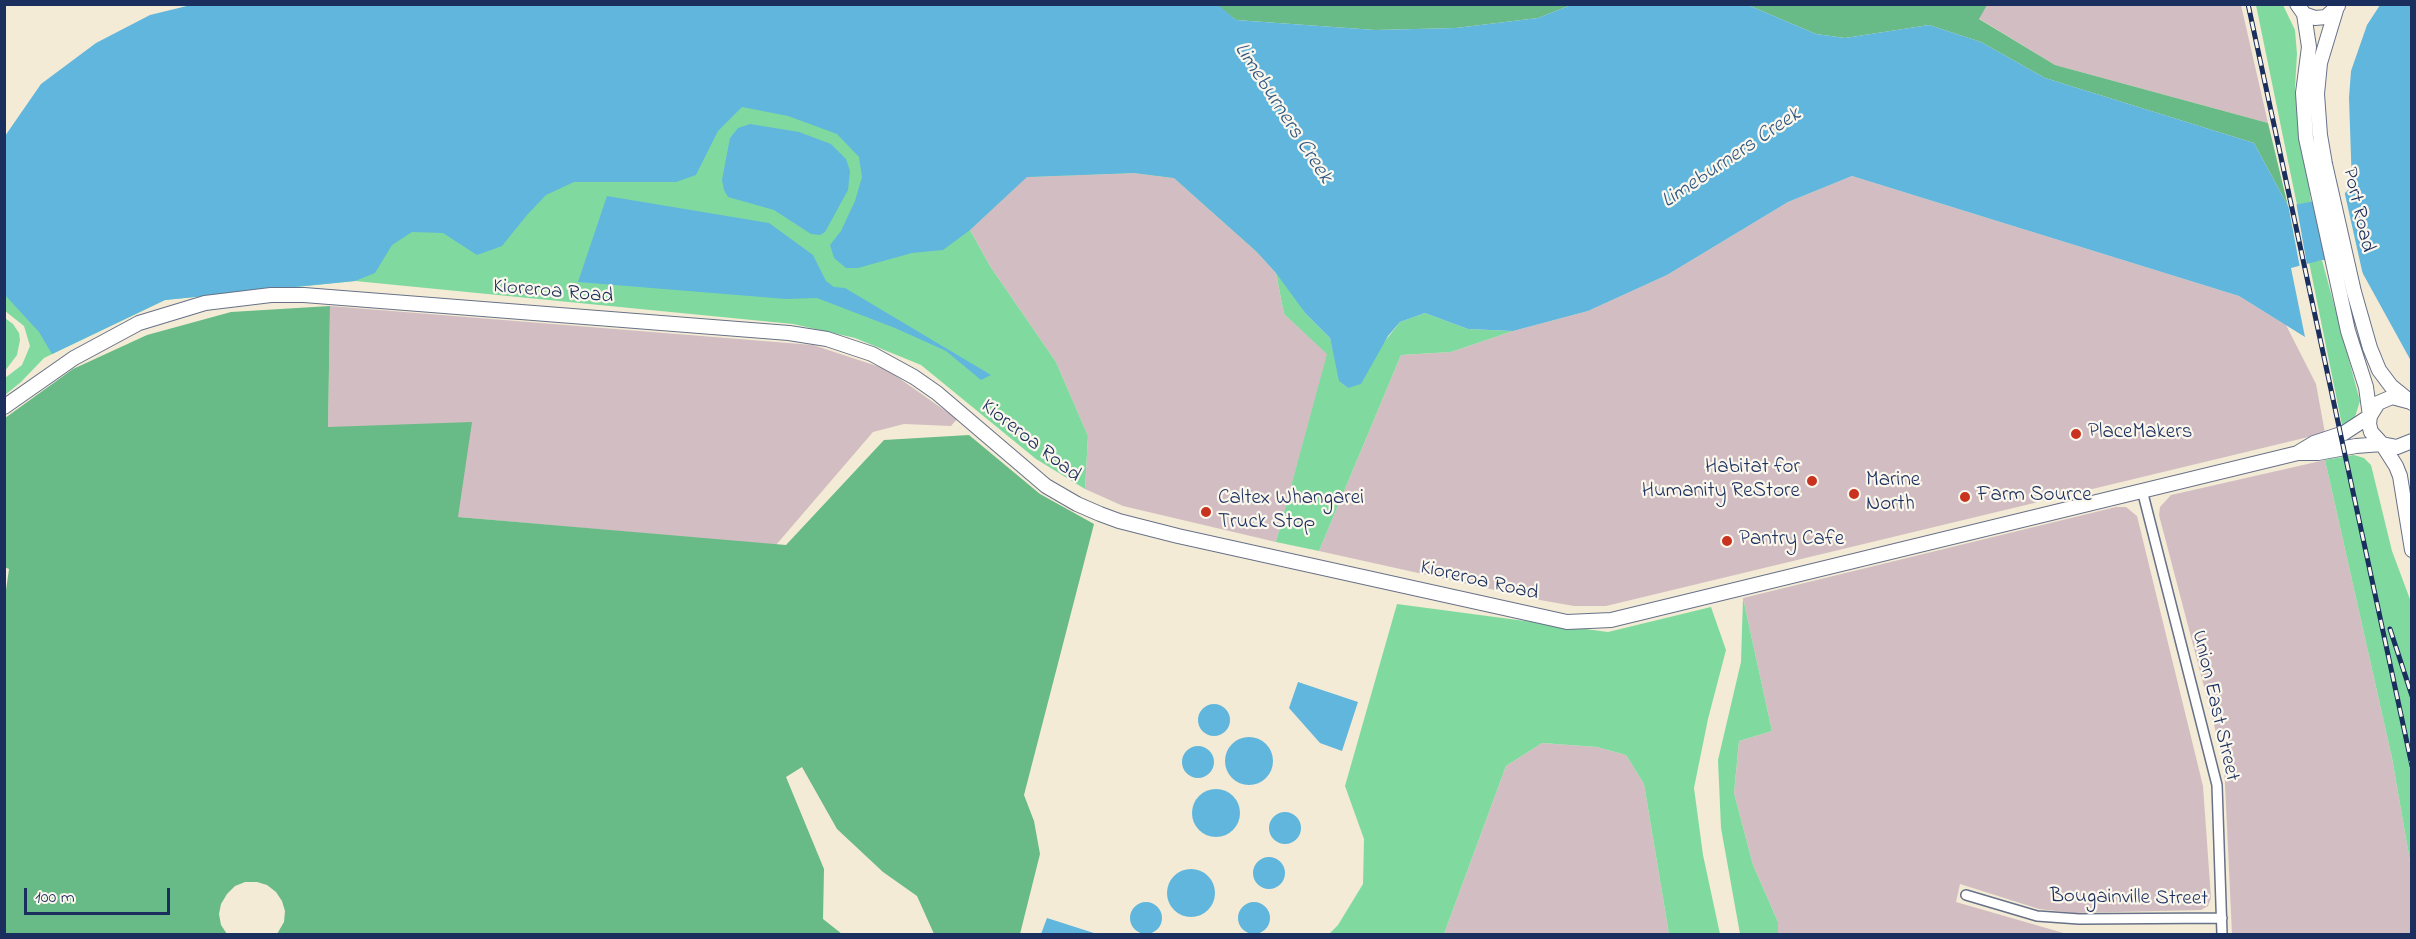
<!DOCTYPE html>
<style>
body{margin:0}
#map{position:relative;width:2416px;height:939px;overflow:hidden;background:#f3ebd5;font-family:"Indie Flower",sans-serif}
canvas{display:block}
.frame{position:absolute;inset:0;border:6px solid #1b2f5e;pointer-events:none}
.scale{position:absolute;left:24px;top:888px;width:146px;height:27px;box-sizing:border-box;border:3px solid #1b2f5e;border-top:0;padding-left:8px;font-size:18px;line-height:21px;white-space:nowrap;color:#1b2f5e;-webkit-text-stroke:4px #fbf7ec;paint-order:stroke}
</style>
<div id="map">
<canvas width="2416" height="939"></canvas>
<div class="frame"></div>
<div class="scale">100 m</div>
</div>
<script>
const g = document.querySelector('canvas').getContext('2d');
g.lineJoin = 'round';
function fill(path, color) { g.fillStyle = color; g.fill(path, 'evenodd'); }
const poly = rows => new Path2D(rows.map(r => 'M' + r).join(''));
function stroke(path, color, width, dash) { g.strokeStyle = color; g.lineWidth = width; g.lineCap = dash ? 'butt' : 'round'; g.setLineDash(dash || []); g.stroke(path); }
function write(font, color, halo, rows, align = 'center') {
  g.font = font + ' "Indie Flower",sans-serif'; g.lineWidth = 4.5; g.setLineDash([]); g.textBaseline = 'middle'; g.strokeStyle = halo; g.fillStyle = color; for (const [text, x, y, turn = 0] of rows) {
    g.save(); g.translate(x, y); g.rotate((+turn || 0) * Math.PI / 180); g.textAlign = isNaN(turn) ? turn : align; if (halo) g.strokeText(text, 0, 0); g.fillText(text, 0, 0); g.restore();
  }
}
fill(poly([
 [1987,5,2241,5,2268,123,2055,65,1978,18],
 [1134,173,1174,178,1257,252,1276,273,1284,314,1328,354,1276,542,1123,506,1085,489,1088,436,1056,362,990,266,970,230,1026,177],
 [1852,176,2239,296,2286,325,2316,384,2325,433,1606,606,1574,606,1540,600,1319,551,1401,355,1451,352,1513,331,1588,311,1667,275,1788,202],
 [330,306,813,345,886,369,957,419,951,426,904,424,873,432,776,545,458,517,328,428],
 [2325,460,2392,758,2411,867,2411,934,2232,934,2224,763,2159,515,2160,507,2171,495],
 [2116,507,2126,507,2137,516,2203,786,2211,898,2208,906,2201,910,2074,913,2039,909,1960,884,1956,902,2067,934,1778,934,1778,922,1753,865,1734,793,1739,741,1772,731,1743,598],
 [1542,743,1597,747,1626,755,1644,784,1669,934,1444,934,1506,766]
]), '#d2bec2');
fill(poly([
 [700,4,1118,5,1306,314,1330,338,1340,381,1348,388,1400,322,1425,313,1468,329,1513,331,1451,352,1401,355,1319,551,1276,542,1327,354,1284,314,1276,273,1257,252,1174,178,1134,173,1026,177,970,230,990,266,1056,362,1088,436,1085,489,1036,459,921,365,855,338,793,324,355,281,165,300,44,358,21,382,5,395,5,378,22,365,30,346,24,326,5,311,5,221],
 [2256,5,2283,5,2295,30,2297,54,2295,88,2311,202,2297,205],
 [2322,260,2360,401,2354,420,2343,430,2309,262],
 [5,318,13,324,19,333,20,340,17,355,5,371],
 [2354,455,2364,458,2371,465,2392,551,2411,602,2411,867,2392,758,2325,460],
 [1743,598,1772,731,1739,741,1734,793,1753,865,1778,922,1778,934,1740,934,1721,828,1718,760,1741,662],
 [1397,604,1608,632,1711,607,1726,650,1708,719,1694,788,1703,855,1720,934,1669,934,1644,784,1626,755,1597,747,1542,743,1506,766,1444,934,1329,934,1338,925,1363,884,1364,839,1345,786]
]), '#80daa0');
fill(poly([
 [1217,5,1571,5,1538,18,1456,28,1375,30,1236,20],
 [1748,5,1987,5,1979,19,2055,65,2268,123,2288,206,2254,143,2045,78,1981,42,1929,25,1845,38,1816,34],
 [330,306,328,427,472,422,458,517,786,545,884,440,969,435,1040,494,1094,524,1024,795,1034,821,1040,854,1020,934,934,934,917,896,883,872,837,829,802,767,786,777,824,869,823,919,842,934,277,934,284,922,285,911,282,901,276,892,267,885,257,882,245,882,235,886,227,894,221,904,219,914,221,925,227,934,5,934,4,604,9,569,4,567,5,418,73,369,147,335,231,312]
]), '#68ba86');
fill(poly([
 [1217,4,1236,20,1375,30,1456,28,1538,18,1571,5,1748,5,1816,34,1845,38,1929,25,1981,42,2045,78,2254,143,2288,206,2342,196,2352,186,2349,98,2351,71,2367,25,2380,5,2411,5,2411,361,2356,261,2322,260,2291,268,2305,337,2239,296,1852,176,1788,202,1667,275,1588,311,1513,331,1468,329,1425,313,1400,322,1388,336,1361,384,1348,388,1339,381,1330,338,1306,314,1276,273,1257,252,1174,178,1134,173,1027,177,970,230,943,250,912,253,858,268,846,268,834,258,830,245,841,231,855,201,862,177,859,157,837,134,788,116,742,107,718,131,696,175,676,182,574,182,546,195,527,215,502,246,477,255,443,233,412,232,392,245,375,273,355,281,165,300,52,354,39,332,5,295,5,136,41,84,96,43,150,15,191,5],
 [750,124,799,132,831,144,846,159,850,171,848,190,825,232,820,235,811,234,774,210,728,197,724,190,722,180,730,138,738,128],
 [607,196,769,223,813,255,826,281,834,287,845,288,991,375,981,380,946,351,895,328,817,298,786,299,578,282],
 [1298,682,1358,702,1342,751,1320,743,1289,708],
 '1198 720a16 16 0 1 1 32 0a16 16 0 1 1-32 0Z',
 '1225 761a24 24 0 1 1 48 0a24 24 0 1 1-48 0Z',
 '1182 762a16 16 0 1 1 32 0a16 16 0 1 1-32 0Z',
 '1192 813a24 24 0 1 1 48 0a24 24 0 1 1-48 0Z',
 '1269 828a16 16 0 1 1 32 0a16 16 0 1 1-32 0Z',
 '1253 873a16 16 0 1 1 32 0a16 16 0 1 1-32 0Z',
 '1167 893a24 24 0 1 1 48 0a24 24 0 1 1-48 0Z',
 '1130 918a16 16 0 1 1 32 0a16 16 0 1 1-32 0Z',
 '1238 918a16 16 0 1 1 32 0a16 16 0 1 1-32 0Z',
 [1047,918,1097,934,1041,934]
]), '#60b6dc');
fill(poly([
 [2344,190,2365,284,2354,264,2326,263,2312,199,2341,193],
 [2296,202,2307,265,2300,268,2288,204]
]), '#f3ebd5');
const minor = poly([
 [2142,490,2217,785,2222,934],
 [1966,895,2037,916,2079,919,2222,918]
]);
const secondary = poly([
 [2297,4,2304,14,2315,18,2326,17,2338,6],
 [2336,10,2320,63,2317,94,2320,135,2325,164,2354,292,2370,348,2379,370,2391,386,2412,403],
 [2407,401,2392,397,2378,403,2370,416,2369,424,2371,432,2382,444,2397,447,2412,441],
 [4,407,74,358,139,323,205,303,271,295,304,295,789,333,827,339,872,354,914,377,937,393,1046,486,1077,504,1100,514,1119,521,1178,536,1567,622,1611,620,2298,453,2318,453,2356,446,2382,444,2396,466,2400,476,2412,550],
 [2299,452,2314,443,2344,433,2370,416,2366,387,2348,331,2306,138,2303,93,2309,47,2304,14]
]);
stroke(minor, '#677188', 12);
stroke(secondary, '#677188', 16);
stroke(minor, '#fff', 9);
stroke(secondary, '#fff', 14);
const rail = poly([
 [2248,4,2412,766],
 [2390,629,2412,696]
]);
stroke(rail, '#1b2f5e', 5);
stroke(rail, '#fbf7ec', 3, [9]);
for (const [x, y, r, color] of [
 [2076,434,6,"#c8321e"],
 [1812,481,6,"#c8321e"],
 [1854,494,6,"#c8321e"],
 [1965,497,6,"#c8321e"],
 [1206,512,6,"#c8321e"],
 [1727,541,6,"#c8321e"]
]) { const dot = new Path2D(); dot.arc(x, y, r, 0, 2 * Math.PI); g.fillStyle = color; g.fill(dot); stroke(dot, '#fbf7ec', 2); }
write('21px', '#1b2f5e', '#fbf7ec', [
 ["Port Road",2357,210,77],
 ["Kioreroa Road",553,293,5],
 ["Kioreroa Road",1030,442,38],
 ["Kioreroa Road",1479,582,13],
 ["Union East Street",2214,706,77],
 ["Bougainville Street",2129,899,1]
]);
write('21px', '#1b2f5e', '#fbf7ec', [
 ["PlaceMakers",2088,434],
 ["Habitat for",1800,469,"right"],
 ["Humanity ReStore",1800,493,"right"],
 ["Marine",1866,482],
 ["North",1866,506],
 ["Farm Source",1977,497],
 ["Caltex Whangarei",1218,500],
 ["Truck Stop",1218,524],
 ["Pantry Cafe",1739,541]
], 'left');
write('italic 22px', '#305884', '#fbf7ec', [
 ["Limeburners Creek",1282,114,57],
 ["Limeburners Creek",1732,159,-34]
]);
</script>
